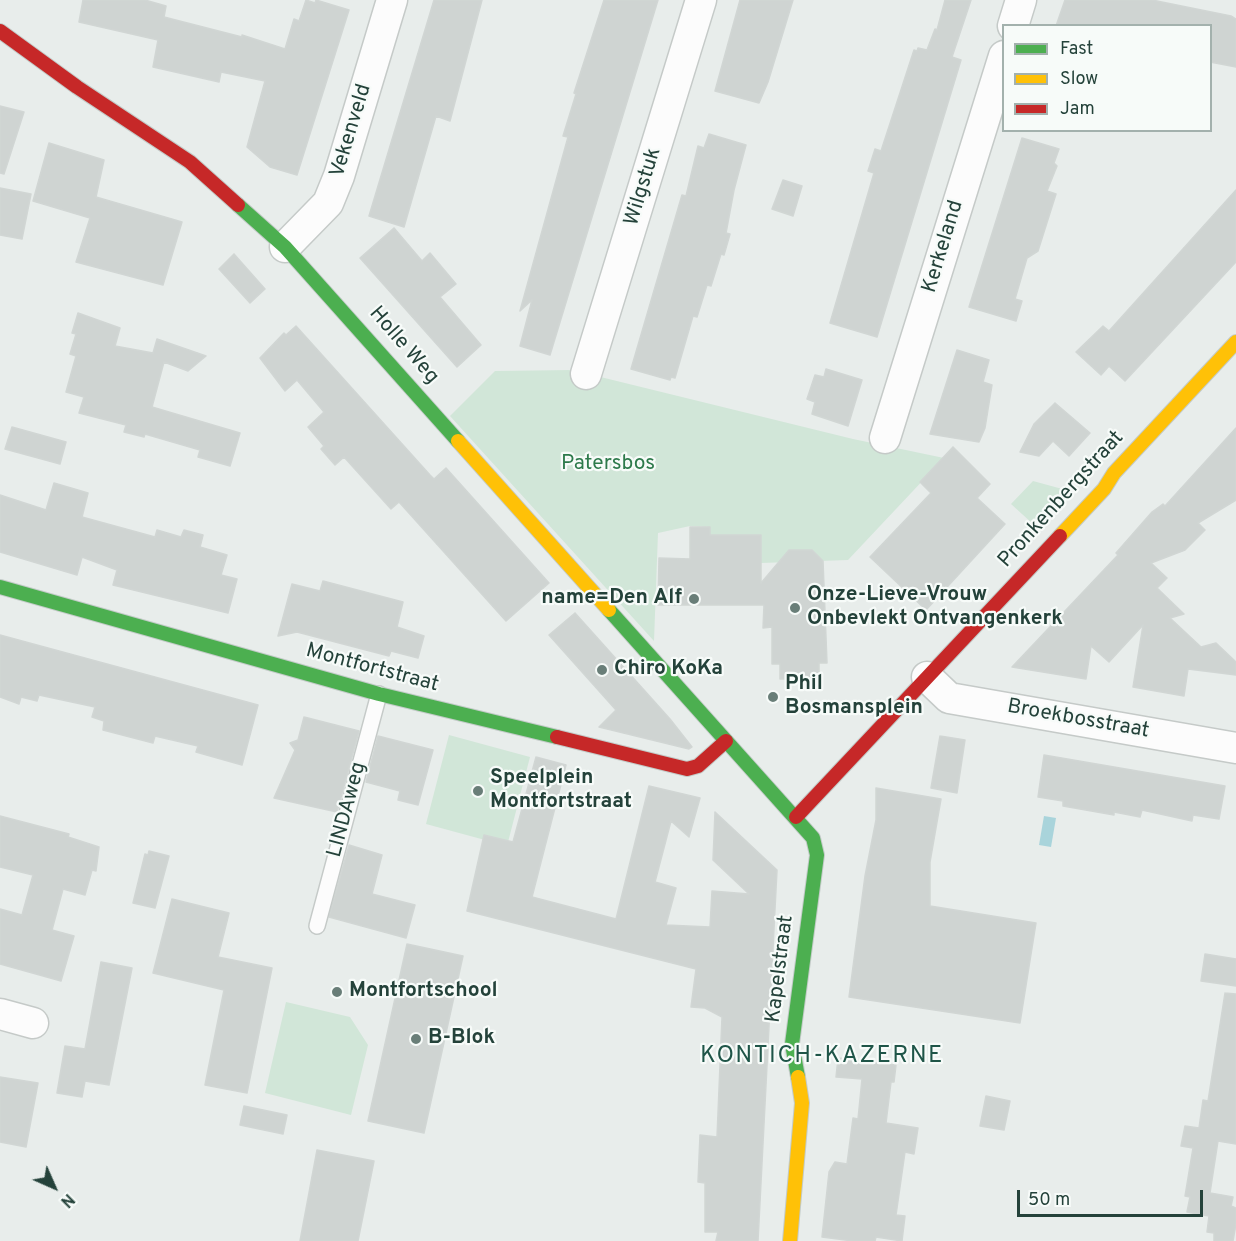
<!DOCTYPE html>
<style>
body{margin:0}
#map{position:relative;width:1236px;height:1241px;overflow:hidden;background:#e8edeb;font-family:Overpass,sans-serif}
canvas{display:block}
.legend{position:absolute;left:1002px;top:24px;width:210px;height:108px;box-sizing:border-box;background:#f7fbf9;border:2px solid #a3b1ad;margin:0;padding:8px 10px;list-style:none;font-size:18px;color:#24423a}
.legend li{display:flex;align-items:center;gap:12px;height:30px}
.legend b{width:30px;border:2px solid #a3b1ad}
.north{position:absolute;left:24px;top:1157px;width:60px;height:60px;-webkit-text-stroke:4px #f7fbf9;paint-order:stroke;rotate:135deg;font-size:16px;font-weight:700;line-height:24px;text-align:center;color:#24423a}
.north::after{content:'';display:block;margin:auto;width:21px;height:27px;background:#24423a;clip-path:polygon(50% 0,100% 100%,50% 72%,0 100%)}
.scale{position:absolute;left:1017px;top:1190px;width:186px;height:27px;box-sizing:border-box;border:3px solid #24423a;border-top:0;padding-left:8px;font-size:18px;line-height:21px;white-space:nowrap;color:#24423a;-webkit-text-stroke:4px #f7fbf9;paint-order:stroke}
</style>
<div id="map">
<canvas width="1236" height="1241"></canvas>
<ul class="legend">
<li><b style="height:8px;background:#4caf50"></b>Fast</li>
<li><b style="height:8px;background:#ffc107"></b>Slow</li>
<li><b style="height:8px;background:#c62828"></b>Jam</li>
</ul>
<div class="north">N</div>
<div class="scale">50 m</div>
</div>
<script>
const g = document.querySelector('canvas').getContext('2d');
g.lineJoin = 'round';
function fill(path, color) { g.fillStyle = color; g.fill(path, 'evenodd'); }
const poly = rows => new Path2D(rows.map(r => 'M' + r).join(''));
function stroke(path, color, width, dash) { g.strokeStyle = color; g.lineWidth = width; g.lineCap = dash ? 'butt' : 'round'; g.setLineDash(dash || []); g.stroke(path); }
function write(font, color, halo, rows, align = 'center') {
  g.font = font + ' Overpass,sans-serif'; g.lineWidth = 4.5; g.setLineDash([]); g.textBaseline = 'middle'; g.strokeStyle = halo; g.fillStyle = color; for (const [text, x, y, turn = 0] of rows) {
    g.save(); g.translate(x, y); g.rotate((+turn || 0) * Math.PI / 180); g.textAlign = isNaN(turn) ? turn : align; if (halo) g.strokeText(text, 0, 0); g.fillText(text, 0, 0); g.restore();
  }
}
fill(poly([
 [572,370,853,439,944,458,848,560,761,563,761,535,710,558,710,527,690,526,658,533,654,641,450,416,495,371],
 [1033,481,1066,490,1033,524,1011,504],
 [449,735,530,757,507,846,426,824],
 [286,1002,350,1017,368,1045,351,1115,265,1093]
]), '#d1e6d8');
fill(poly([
 [1044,816,1056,818,1051,847,1039,845]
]), '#a9d4db');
const building = poly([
 [83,0,145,0,166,6,164,17,242,37,242,35,285,49,294,19,299,21,306,0,315,3,316,0,349,10,297,175,270,167,247,147,265,81,221,72,219,82,153,67,158,40,79,22,83,0],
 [434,0,482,0,450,121,436,116,404,227,369,216,434,0],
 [604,0,658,0,550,355,520,346,532,300,520,311,568,137,563,136,576,94,574,93,604,0],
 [740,0,793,0,768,82,759,103,715,91,740,0],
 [945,0,971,0,952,57,961,60,877,337,830,323,874,173,868,171,875,149,881,151,914,50,917,51,918,48,927,50,935,29,937,30,945,0],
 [1065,0,1152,0,1231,16,1236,19,1236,67,1210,62,1210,26,1056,26,1065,0],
 [0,106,24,112,4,174,0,173,0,106],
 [709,134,746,145,734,190,726,233,730,234,724,255,721,254,711,286,707,285,697,317,693,316,675,378,671,377,670,380,631,369,682,195,686,196,698,146,704,148,709,134],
 [1022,138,1059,149,1054,163,1057,166,1047,191,1056,194,1038,251,1027,258,1015,299,1022,301,1016,321,969,307,1022,138],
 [49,143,104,160,96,197,182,222,163,285,76,262,90,218,33,201,49,143],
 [783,180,802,186,793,216,772,209,783,180],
 [0,188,31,194,22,239,0,235,0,188],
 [1236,190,1236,262,1125,381,1109,366,1101,375,1076,352,1103,326,1109,331,1236,190],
 [394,228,422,261,430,253,456,284,440,297,481,345,457,367,360,258,394,228],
 [234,254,265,289,250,303,219,269,234,254],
 [78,313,120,328,115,346,153,353,157,339,206,356,188,371,164,362,152,407,240,433,230,466,198,457,200,450,145,434,144,437,124,432,126,425,79,413,84,397,66,392,76,356,70,354,76,334,72,333,78,313],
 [296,326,430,475,434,479,446,468,549,583,506,621,399,502,391,509,344,457,335,465,321,449,324,446,308,427,324,412,297,380,285,391,260,358,284,333,286,335,296,326],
 [957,350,989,360,983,382,992,385,985,428,979,442,930,434,957,350],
 [826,369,862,380,848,426,812,414,815,402,807,399,815,375,824,377,826,369],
 [1055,403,1090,433,1069,456,1053,441,1039,456,1020,452,1034,424,1055,403],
 [12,427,66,442,60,464,5,449,12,427],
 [1236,428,1236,500,1198,523,1205,530,1185,550,1151,563,1167,578,1157,588,1184,614,1170,618,1201,647,1216,643,1236,662,1236,675,1188,669,1184,696,1133,687,1143,625,1109,662,1091,646,1086,679,1012,667,1118,555,1116,553,1152,512,1163,504,1165,506,1236,428],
 [953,447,990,484,977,498,1005,524,926,610,870,557,931,493,920,482,953,447],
 [54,483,88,493,82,517,155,537,157,530,181,537,184,530,203,535,200,547,227,555,221,575,237,579,228,613,113,585,117,570,82,557,77,575,0,552,0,495,46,510,54,483],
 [690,527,710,527,710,535,761,535,761,583,789,550,812,550,823,561,827,663,819,663,819,679,780,679,780,664,772,664,772,627,763,628,764,605,658,605,659,558,690,559,690,527],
 [323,581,403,602,397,627,424,636,418,658,391,651,389,656,297,632,278,636,292,584,320,591,323,581],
 [575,613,670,719,692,747,689,749,599,727,616,710,549,635,575,613],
 [0,635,258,705,242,765,196,752,198,746,155,736,153,743,103,730,104,721,92,717,95,707,39,695,37,701,21,697,19,704,0,697,0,635],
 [304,717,359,731,337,812,274,798,295,750,290,743,298,740,304,717],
 [378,736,433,750,418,805,398,800,400,791,366,782,378,736],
 [940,736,965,740,957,793,931,788,940,736],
 [1044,755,1225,786,1219,819,1193,815,1192,821,1142,810,1140,817,1114,812,1114,815,1063,806,1063,801,1038,797,1044,755],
 [536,757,566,765,532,897,616,919,649,786,700,798,689,837,671,821,655,882,676,888,666,925,710,927,712,891,749,894,713,860,715,812,777,870,758,1241,716,1241,718,1232,705,1232,705,1183,698,1182,700,1135,717,1137,722,1017,705,1008,691,1007,696,969,467,911,484,835,513,842,536,757],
 [876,788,941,799,930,862,930,906,1036,923,1020,1023,849,997,865,876,876,820,876,788],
 [0,816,69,834,68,837,99,847,96,871,92,870,85,895,63,889,52,930,74,936,61,981,0,964,0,909,22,915,33,875,0,867,0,816],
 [349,845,382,855,372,894,415,905,406,938,329,917,349,845],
 [149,851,169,856,155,908,133,903,145,854,148,855,149,851],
 [172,899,229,913,218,957,272,968,247,1093,205,1085,224,990,153,973,172,899],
 [407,944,463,956,424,1133,368,1121,407,944],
 [1205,954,1236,959,1236,986,1201,981,1205,954],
 [101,962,132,968,109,1085,85,1081,82,1097,57,1093,65,1046,85,1049,101,962],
 [1225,993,1236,994,1236,1144,1218,1141,1210,1193,1233,1197,1231,1206,1236,1208,1236,1224,1233,1241,1214,1241,1214,1233,1207,1232,1209,1216,1187,1212,1190,1197,1185,1196,1193,1148,1181,1146,1185,1126,1199,1128,1203,1100,1208,1101,1225,993],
 [838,1058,896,1065,894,1082,891,1082,886,1123,918,1128,914,1154,905,1152,896,1215,905,1216,902,1241,876,1237,875,1241,853,1241,822,1237,829,1172,835,1162,847,1164,853,1118,858,1119,862,1079,836,1077,838,1058],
 [0,1077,38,1083,26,1147,0,1142,0,1077],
 [986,1096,1010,1101,1004,1130,980,1126,986,1096],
 [244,1106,287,1115,283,1134,240,1125,244,1106],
 [317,1150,374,1161,358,1241,300,1241,317,1150]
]);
fill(building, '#cfd4d2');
stroke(building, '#d1d6d4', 1.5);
const lane = poly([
 [317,926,379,694]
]);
const street = poly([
 [1013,26,1021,0],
 [285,247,328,203,339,176,392,0],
 [586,374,701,0],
 [885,438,1004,56],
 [927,677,949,698,1236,748],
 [0,1014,33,1023]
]);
const fast = poly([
 [238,205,285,247,458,441],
 [0,587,379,694,557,737],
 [609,610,813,838,817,855,792,1044,798,1077]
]);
const slow = poly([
 [458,441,609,610],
 [1060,536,1104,489,1114,473,1236,342],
 [790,1241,802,1103,798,1077]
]);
const jam = poly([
 [0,31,77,87,190,162,238,205],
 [557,737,687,769,698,766,726,741],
 [796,817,1060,536]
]);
stroke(lane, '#c5cac8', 18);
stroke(street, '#c5cac8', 33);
stroke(fast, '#c3cbc8', 16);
stroke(slow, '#c3cbc8', 16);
stroke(jam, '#c3cbc8', 16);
stroke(lane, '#fcfcfc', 15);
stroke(street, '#fcfcfc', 30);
stroke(fast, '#4caf50', 14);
stroke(slow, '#ffc107', 14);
stroke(jam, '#c62828', 14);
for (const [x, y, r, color] of [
 [694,599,6,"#697e78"],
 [795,608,6,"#697e78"],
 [602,670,6,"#697e78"],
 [773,697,6,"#697e78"],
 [478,791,6,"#697e78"],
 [337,992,6,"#697e78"],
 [416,1039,6,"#697e78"]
]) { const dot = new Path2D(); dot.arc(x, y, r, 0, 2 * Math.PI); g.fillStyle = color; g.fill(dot); stroke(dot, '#f7fbf9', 2); }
write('21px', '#24423a', '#f7fbf9', [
 ["Vekenveld",352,131,-73],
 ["Wilgstuk",644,187,-73],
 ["Kerkeland",944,247,-73],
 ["Holle Weg",403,346,49],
 ["Pronkenbergstraat",1062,500,-48],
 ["Montfortstraat",372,669,15],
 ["Broekbosstraat",1078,720,10],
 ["LINDAweg",348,810,-75],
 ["Kapelstraat",781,969,-83]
]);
write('21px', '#2d7a4b', '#f7fbf9', [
 ["Patersbos",608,465]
]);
write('bold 21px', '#24423a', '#f7fbf9', [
 ["Onze-Lieve-Vrouw",807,596],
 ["Onbevlekt Ontvangenkerk",807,620],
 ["name=Den Alf",682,599,"right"],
 ["Chiro KoKa",614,670],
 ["Phil",785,685],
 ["Bosmansplein",785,709],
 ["Speelplein",490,779],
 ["Montfortstraat",490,803],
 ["Montfortschool",349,992],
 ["B-Blok",428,1039]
], 'left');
g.letterSpacing = '1.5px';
write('24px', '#1f5548', '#f7fbf9', [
 ["KONTICH-KAZERNE",822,1057]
]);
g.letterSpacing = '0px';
</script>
